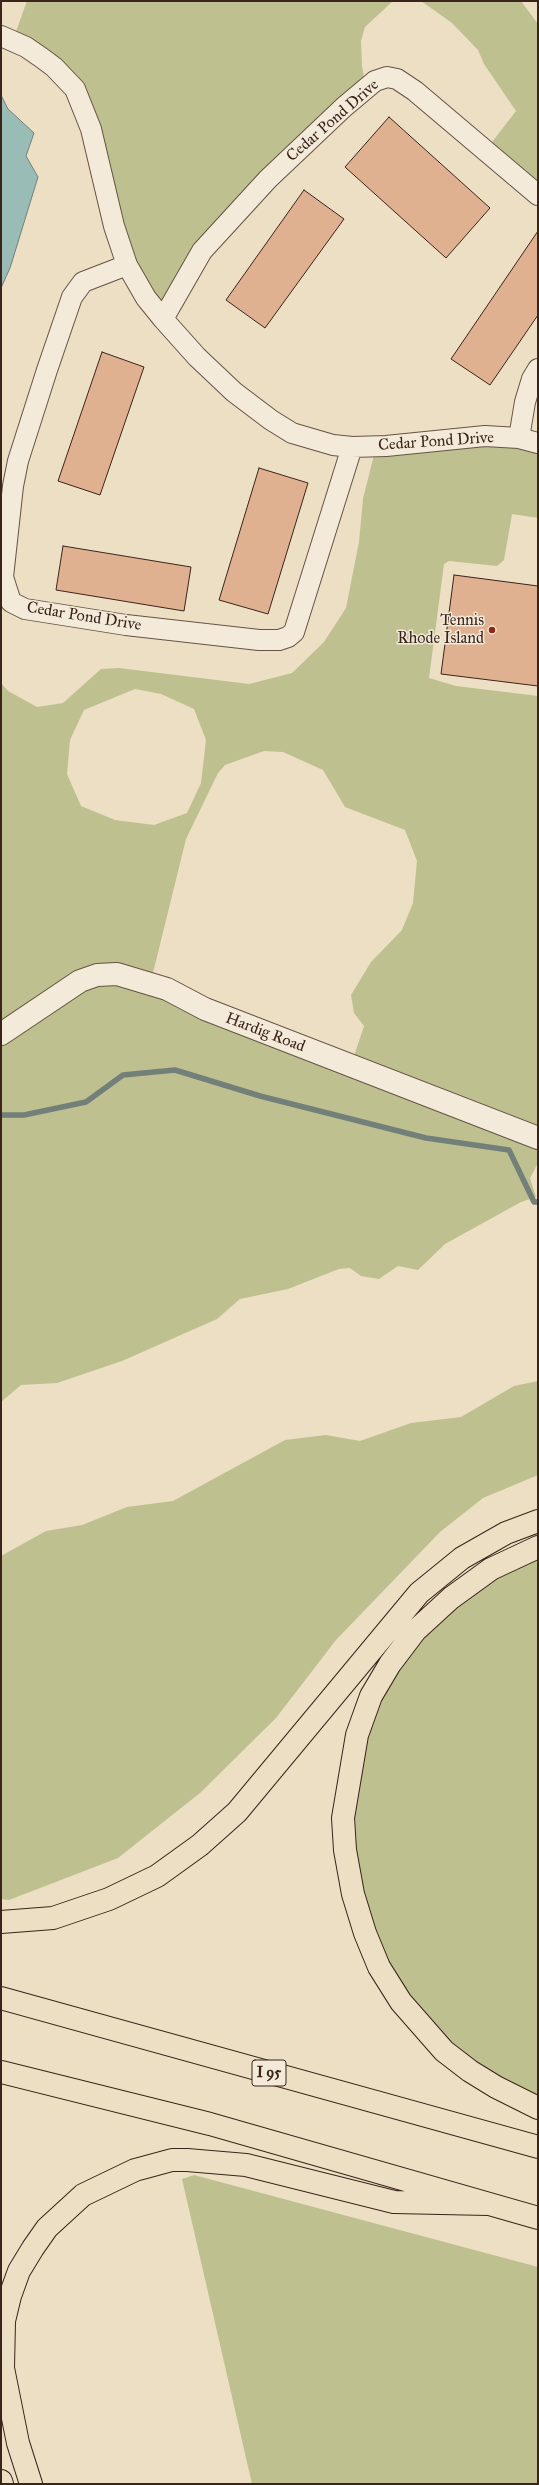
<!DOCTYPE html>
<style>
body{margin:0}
#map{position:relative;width:539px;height:2485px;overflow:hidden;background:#ecdfc4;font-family:"IM FELL Great Primer",serif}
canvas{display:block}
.frame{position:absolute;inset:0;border:2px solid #3a241b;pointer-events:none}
</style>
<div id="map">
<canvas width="539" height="2485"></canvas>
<div class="frame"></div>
</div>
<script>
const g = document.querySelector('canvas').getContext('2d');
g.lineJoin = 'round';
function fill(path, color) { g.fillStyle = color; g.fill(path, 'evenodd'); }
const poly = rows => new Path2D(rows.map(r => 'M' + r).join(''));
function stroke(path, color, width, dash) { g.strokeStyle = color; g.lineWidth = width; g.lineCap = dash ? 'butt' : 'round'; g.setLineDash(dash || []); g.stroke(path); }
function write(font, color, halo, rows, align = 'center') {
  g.font = font + ' "IM FELL Great Primer",serif'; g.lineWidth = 3; g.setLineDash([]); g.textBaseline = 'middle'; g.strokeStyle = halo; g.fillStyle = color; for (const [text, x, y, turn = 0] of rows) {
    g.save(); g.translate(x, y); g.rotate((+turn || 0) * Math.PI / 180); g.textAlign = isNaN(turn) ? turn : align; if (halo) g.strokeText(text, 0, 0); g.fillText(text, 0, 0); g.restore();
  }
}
fill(poly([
 [27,1,393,1,365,27,361,41,362,66,366,88,204,249,167,315,149,301,79,96,14,37],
 [421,1,521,1,538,24,538,193,489,146,516,111,484,64,478,50,452,23],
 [538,445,538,518,512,514,504,560,497,566,449,561,444,564,429,678,456,686,538,696,538,1163,530,1178,536,1197,521,1202,445,1244,418,1270,398,1266,379,1279,361,1276,350,1268,339,1269,288,1289,240,1299,217,1319,122,1361,57,1383,21,1385,1,1402,1,683,8,691,37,707,63,703,101,669,119,668,249,684,292,673,324,642,346,608,359,542,363,499,376,447],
 [135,689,161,694,194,709,206,740,201,783,187,813,154,825,115,820,81,806,67,774,70,740,84,710],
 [264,751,283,752,323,770,345,807,405,830,417,861,413,903,402,930,371,962,351,995,354,1013,364,1026,351,1065,151,981,186,839,218,773,225,765],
 [538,1381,538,1475,483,1498,440,1532,336,1640,276,1718,200,1793,118,1858,9,1900,1,1899,1,1556,46,1531,82,1525,127,1507,173,1501,285,1440,326,1435,360,1441,411,1423,461,1417,514,1386],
 [538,1550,538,2107,478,2076,374,1959,346,1793,364,1719,425,1621],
 [194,2175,538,2267,538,2484,252,2484,182,2179]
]), '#bfc08f');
const water = poly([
 [1,95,8,109,34,133,26,156,38,177,10,268,1,288,1,95]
]);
fill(water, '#99bcb7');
stroke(water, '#737f79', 1);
stroke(poly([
 [1,1115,24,1115,86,1102,123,1075,175,1070,260,1096,426,1138,509,1150,534,1202,538,1202]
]), '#737f79', 5.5);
const building = poly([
 [389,117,490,208,446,258,345,167,389,117],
 [304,190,344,219,265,328,226,300,304,190],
 [538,231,538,315,490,385,451,359,538,231],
 [102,352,144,367,100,495,58,481,102,352],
 [259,468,308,483,268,614,219,600,259,468],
 [63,546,191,567,184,611,56,590,63,546],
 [454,575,538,586,538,686,441,674,454,575]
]);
fill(building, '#dfb190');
stroke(building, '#3a241b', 1);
const minor = poly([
 [1,36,26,47,42,58,54,67,75,89,91,129,114,226,127,265,146,298,163,319],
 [538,195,415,91,397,79,387,77,375,81,344,107,268,179,202,251,163,319,197,357,234,392,271,420,292,433,333,445,352,447,386,446,485,436,519,438,538,443],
 [127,265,83,282,72,297,47,370,18,461,13,486,3,577,11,602,25,609,126,625,259,640,279,640,288,637,294,632,352,447],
 [519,438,525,402,532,379,538,369]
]);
const tertiary = poly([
 [1,1034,80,981,97,975,117,974,167,989,205,1009,538,1138]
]);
const motorway = poly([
 [538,1547,491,1569,451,1598,415,1631,390,1664,371,1696,357,1735,343,1818,345,1850,353,1894,365,1933,379,1967,401,2002,444,2051,470,2071,496,2087,538,2108],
 [1,1922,53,1918,109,1899,157,1876,200,1845,237,1812,419,1593,462,1558,506,1533,538,1521],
 [1,1998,538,2147],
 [1,2072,210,2124,538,2218],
 [1,2481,2,2484],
 [31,2484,18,2443,3,2368,4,2321,10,2296,19,2271,33,2248,47,2228,83,2195,135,2170,172,2160,187,2160,246,2165,394,2202,488,2204]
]);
stroke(minor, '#665345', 22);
stroke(tertiary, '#665345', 24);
stroke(motorway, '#3a241b', 24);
stroke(minor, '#f3ead9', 20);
stroke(tertiary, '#f3ead9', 22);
stroke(motorway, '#ecdfc4', 22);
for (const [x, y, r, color] of [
 [492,630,4,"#8f2418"]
]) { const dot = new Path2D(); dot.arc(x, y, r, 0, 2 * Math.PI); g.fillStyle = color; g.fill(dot); stroke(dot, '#f3ead9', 1.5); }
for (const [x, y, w] of [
 [269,2073,34]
]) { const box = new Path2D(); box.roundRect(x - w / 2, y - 13, w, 26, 3); g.fillStyle = '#f3ead9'; g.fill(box); stroke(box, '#3a241b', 1); }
write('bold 15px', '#3a241b', null, [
 ["I 95",269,2073]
]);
write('16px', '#3a241b', '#f3ead9', [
 ["Cedar Pond Drive",333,121,-41],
 ["Cedar Pond Drive",436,442,-4],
 ["Cedar Pond Drive",84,617,9],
 ["Hardig Road",265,1033,21]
]);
write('16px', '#3a241b', '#f3ead9', [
 ["Tennis",484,621],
 ["Rhode Island",484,639]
], 'right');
</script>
